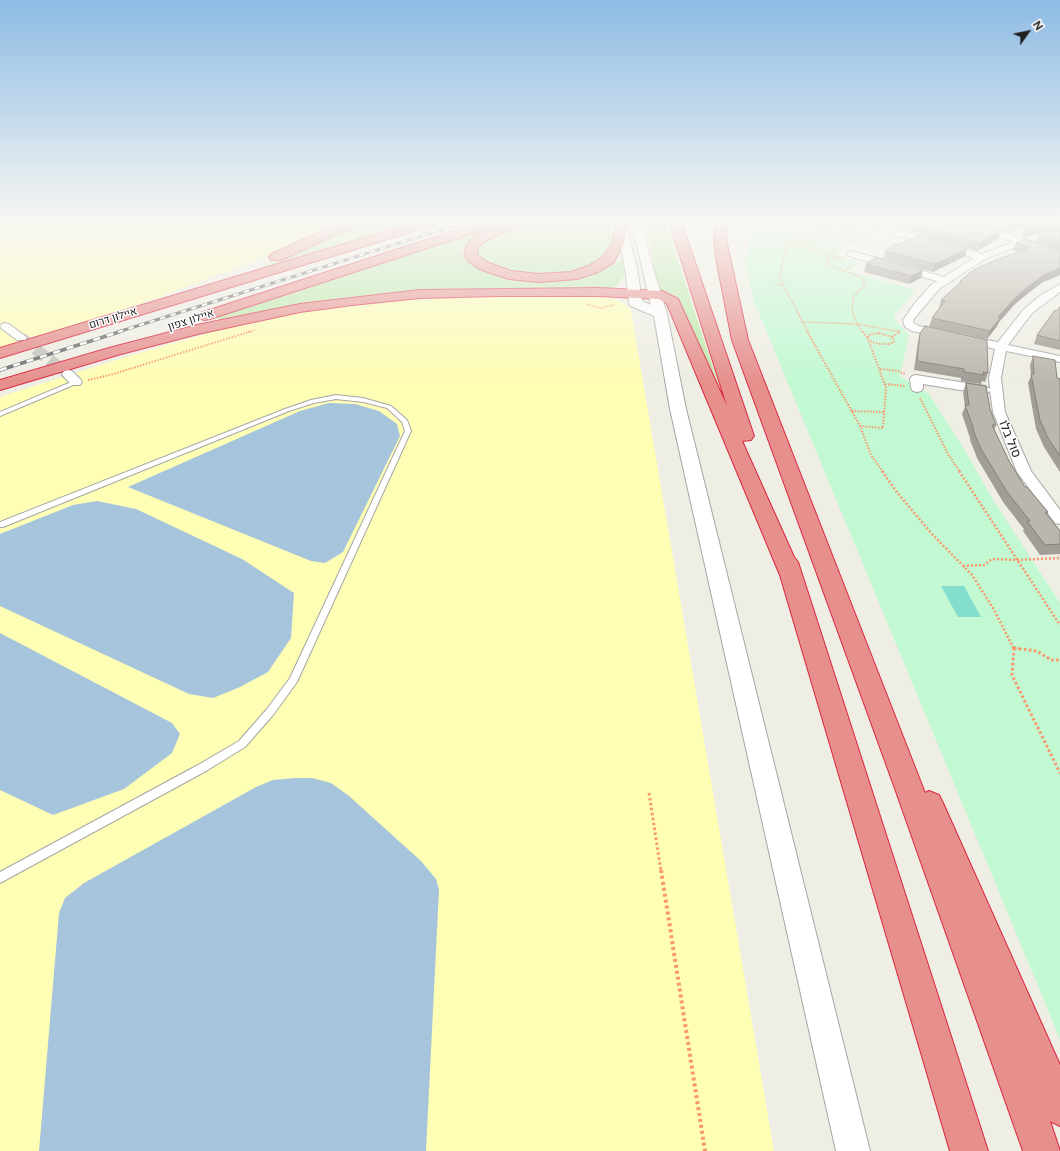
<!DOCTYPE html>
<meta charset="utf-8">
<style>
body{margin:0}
#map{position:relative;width:1060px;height:1151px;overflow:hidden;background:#efeee5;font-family:"Public Sans",sans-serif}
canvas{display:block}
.north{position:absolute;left:1008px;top:12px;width:40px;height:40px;-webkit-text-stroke:3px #fff;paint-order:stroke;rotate:57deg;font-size:11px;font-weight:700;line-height:16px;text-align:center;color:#1f1f1f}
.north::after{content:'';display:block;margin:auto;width:14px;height:18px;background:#1f1f1f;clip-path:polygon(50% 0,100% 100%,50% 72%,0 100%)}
</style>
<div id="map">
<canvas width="1060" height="1151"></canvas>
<div class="north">N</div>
</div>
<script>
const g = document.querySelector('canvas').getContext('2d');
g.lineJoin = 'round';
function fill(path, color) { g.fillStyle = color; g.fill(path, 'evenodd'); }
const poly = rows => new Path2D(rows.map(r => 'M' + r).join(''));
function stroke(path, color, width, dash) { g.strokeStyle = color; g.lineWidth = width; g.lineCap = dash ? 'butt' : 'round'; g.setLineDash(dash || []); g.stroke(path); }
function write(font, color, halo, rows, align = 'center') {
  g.font = font + ' "Public Sans",Heebo,sans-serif'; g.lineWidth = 3; g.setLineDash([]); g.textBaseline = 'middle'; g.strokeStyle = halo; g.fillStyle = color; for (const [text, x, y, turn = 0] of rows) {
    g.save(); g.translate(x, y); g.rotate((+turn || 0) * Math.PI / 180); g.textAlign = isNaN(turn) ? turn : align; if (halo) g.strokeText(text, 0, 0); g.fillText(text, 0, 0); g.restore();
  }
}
fill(poly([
 [368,221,425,221,267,270,261,267],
 [531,221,611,221,613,233,612,241,606,255,583,270,555,275,512,272,494,267,478,256,476,253,478,246,485,240],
 [646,221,665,221,719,386,679,301,670,294,658,289],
 [483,229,485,231,467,242,461,253,467,261,472,265,491,274,527,281,568,280,594,274,606,268,615,261,624,261,625,275,612,290,502,289,395,293,312,303,223,320,215,317]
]), '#bde9ab');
fill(poly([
 [0,221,345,221,286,249,157,298,0,349],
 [494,295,606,297,618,300,625,304,631,311,774,1151,0,1151,0,397,132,355,224,329,293,313,397,301]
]), '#fefeb4');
fill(poly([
 [811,221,910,221,845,246,836,255,859,263,848,271,916,290,893,317,909,335,900,376,929,394,964,449,995,503,1060,603,1060,1039,753,299,745,258,750,229,792,231]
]), '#c2f9d2');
fill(poly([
 [941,586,964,586,981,617,958,617]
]), '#83decd');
fill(poly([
 [329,403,355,404,379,411,397,424,400,436,343,552,325,563,311,561,128,487,300,411],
 [97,501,136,509,242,559,294,593,291,638,268,672,240,687,213,698,189,694,0,606,0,534,73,505],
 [0,633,172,723,180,734,172,753,124,789,53,815,0,790],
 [295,778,312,778,331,783,349,796,421,861,436,879,439,890,426,1151,39,1151,59,913,65,898,84,883,256,787,273,780]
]), '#a6c5dd');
stroke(poly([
 [21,338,68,374]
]), '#c5c5bd', 12, [12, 6]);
const service = poly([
 [76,380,79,382,78,383,0,416,0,412,76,380],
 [336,395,363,398,391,406,407,420,411,431,297,682,273,715,245,747,206,771,0,883,0,872,198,765,239,741,267,709,290,678,405,431,402,422,387,408,363,402,336,399,314,403,289,411,3,527,0,527,0,522,285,409,311,400,336,395]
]);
const minor = poly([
 [961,221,973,221,1021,239,1060,229,1060,235,1030,242,1060,253,1060,259,1021,245,985,259,939,289,913,320,914,323,919,326,947,332,949,334,947,336,943,337,912,331,905,327,903,320,915,303,931,285,937,281,849,256,847,254,852,251,944,277,974,258,902,236,894,237,892,235,894,233,901,230,982,254,1013,242,962,223,961,221],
 [1060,284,1060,292,1032,313,1008,345,1060,356,1060,362,1006,351,1001,378,1005,412,1031,471,1060,510,1060,524,1055,523,1017,472,993,412,990,391,985,394,923,384,923,388,921,391,917,392,913,391,911,388,910,379,912,376,916,375,985,386,990,389,989,378,995,349,962,341,960,339,966,336,998,342,1024,309,1041,295,1060,284],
 [5,323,9,324,25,336,27,338,25,340,17,340,1,328,0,325,5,323],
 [68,370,72,371,80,379,82,382,80,385,72,385,64,377,62,374,64,371,68,370]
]);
const tertiary = poly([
 [615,221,625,221,637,268,642,301,651,305,631,221,641,221,651,261,667,314,686,409,870,1151,836,1151,670,409,654,316,631,306,629,303,625,268,615,221]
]);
const motorway = poly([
 [345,221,361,221,359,224,281,260,271,260,269,257,271,254,345,221],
 [420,221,439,221,437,224,0,358,0,348,420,221],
 [485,221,503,221,501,224,210,319,205,320,200,319,198,316,200,313,485,221],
 [511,221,528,221,526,224,499,234,484,242,478,247,477,255,489,263,511,271,539,274,571,272,588,266,603,257,612,244,617,221,625,221,627,224,624,244,613,263,598,272,577,279,539,282,509,279,479,269,467,260,464,253,468,243,476,236,491,228,511,221],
 [669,221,681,221,754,436,751,440,742,441,794,557,798,562,988,1151,950,1151,780,575,667,304,659,299,598,296,497,296,420,298,352,305,300,312,198,334,121,354,0,390,0,380,109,348,197,325,300,304,420,290,598,288,662,291,678,299,727,406,669,221],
 [715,221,727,221,726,239,730,258,748,340,925,793,929,791,939,795,943,803,1060,1065,1060,1126,1050,1121,1060,1151,1023,1151,893,783,732,340,716,258,714,239,715,221]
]);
stroke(service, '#a6a6a6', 2);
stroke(minor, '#a6a6a6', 2);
stroke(tertiary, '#a6a6a6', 2);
stroke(motorway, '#da263f', 2);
stroke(poly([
 [868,221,874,227],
 [874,233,871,229,874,227,886,227],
 [789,244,831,254],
 [795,245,827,234,825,230,834,226,847,226],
 [813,250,816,242,850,230,844,221],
 [830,256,843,260],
 [844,271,853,265],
 [774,284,782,285],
 [586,304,600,308,614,305],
 [802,322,857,324,901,332],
 [248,332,256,330],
 [808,332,779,277,788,243,837,221],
 [863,332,857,324,852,310,854,296,864,286,864,280,859,276,836,269,829,264,828,260,831,254,842,245,890,226]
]), '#f9976d', 1.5, [1, 1]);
stroke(poly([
 [807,331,860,426,871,455,883,472],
 [898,331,901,332],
 [879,333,892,337,894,342,889,344,880,344,872,342,868,339,868,335,879,333],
 [892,337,900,332],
 [880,369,898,371,905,374],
 [88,380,110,375,252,331],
 [885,384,905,386],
 [920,398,948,454,960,472],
 [852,411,884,412],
 [860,426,883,428,886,388,868,339,862,331]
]), '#f9976d', 2, [1.5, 1.5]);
stroke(poly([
 [882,471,896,491,931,533,972,575,993,608,1014,649],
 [959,471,1060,625],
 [963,566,984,565,992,559,1016,560,1060,558],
 [1014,648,1019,649]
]), '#f9976d', 2.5, [2, 2]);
stroke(poly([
 [1014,648,1012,675,1060,773],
 [1014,648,1037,651,1051,660,1060,660],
 [649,793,661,871]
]), '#f9976d', 3, [2.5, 2.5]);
stroke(poly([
 [661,870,705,1151]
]), '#f9976d', 4, [3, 3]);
fill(service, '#fff');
fill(minor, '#fff');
fill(tertiary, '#fff');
fill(motorway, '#e68f8d');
const railFar1 = poly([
 [118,332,469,221]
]);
const rail = poly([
 [0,370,122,331]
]);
stroke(railFar1, '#6d6d6d', 3);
stroke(rail, '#6d6d6d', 3.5);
stroke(railFar1, '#fff', 2, [5.5]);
stroke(rail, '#fff', 2.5, [7]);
fill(poly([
 [901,221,974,221,999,238,977,251,899,228],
 [977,221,1060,221,1060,228,1021,237,1024,230,1026,228,1024,225,1009,233],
 [1060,230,1060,275,1043,282,1027,294,1014,305,999,322,997,326,987,339,929,327,932,318,940,308,939,308,941,300,959,284,960,281,1018,252,1013,250,1016,243,1053,249,1035,242,1038,235],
 [898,245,967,249,965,256,933,272,884,258,885,251],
 [866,264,921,278,909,284,864,272],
 [1060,307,1060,350,1034,344,1037,335,1056,311],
 [920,333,988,373,985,382,982,381,981,384,961,381,961,378,914,370,918,341],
 [1033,356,1057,378,1060,379,1060,472,1044,447,1036,429,1028,383,1031,376,1030,365],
 [966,383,990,409,996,425,994,430,1009,461,1025,487,1048,512,1047,514,1060,531,1060,554,1040,555,1023,531,1024,529,1003,502,977,458,970,440,970,438,962,414,965,407,963,392]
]), '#a29d96');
fill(poly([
 [1019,221,1025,221,1024,225,1009,233,1011,225],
 [1060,221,1060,228,1021,237,1024,230],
 [1001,231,999,238,977,251,979,243],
 [967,249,965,256,933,272,935,264],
 [1060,268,1060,275,1043,282,1027,294,1014,305,999,322,997,326,987,339,990,331,998,317,1017,296,1029,286,1045,274],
 [923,270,921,278,909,284,911,276]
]), '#84807a');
const building = poly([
 [903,221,974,221,1001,231,979,243,903,221],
 [999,221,1019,221,1011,225,999,221],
 [1029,221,1060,221,1024,230,1031,224,1029,221],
 [1060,230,1060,243,1038,235,1060,230],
 [919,235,967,249,935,264,885,251,895,244,898,245,919,235],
 [1025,239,1060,251,1060,268,1045,274,1029,286,1017,296,998,317,1000,318,990,331,932,318,945,301,941,300,961,282,960,281,975,269,998,259,1030,248,1016,243,1025,239],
 [876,257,923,270,911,276,866,264,876,257],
 [1060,307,1060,341,1037,335,1055,310,1056,311,1060,307],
 [925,326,987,340,988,373,983,372,984,375,964,372,964,369,917,361,920,333,925,326],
 [1033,356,1055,360,1057,378,1060,379,1060,456,1048,438,1040,420,1031,374,1034,374,1033,356],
 [966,383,986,386,990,409,996,425,992,425,1009,461,1025,487,1027,487,1048,512,1045,512,1060,531,1060,544,1045,545,1027,521,1030,521,1007,492,981,449,973,430,974,430,965,405,969,405,966,383]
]);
fill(building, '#bcb7ae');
stroke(building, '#84807a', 1);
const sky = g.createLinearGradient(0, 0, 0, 382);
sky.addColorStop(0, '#8dbbe4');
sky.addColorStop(0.58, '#f8f7f3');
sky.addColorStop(1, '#f8f7f300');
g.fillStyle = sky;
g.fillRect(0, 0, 1060, 382);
write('11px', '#1f1f1f', '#fff', [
 ["איילון דרום",113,318,-17],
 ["איילון צפון",191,320,-18]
]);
write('13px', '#1f1f1f', '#fff', [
 ["סול בלו",1010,439,68]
]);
</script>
